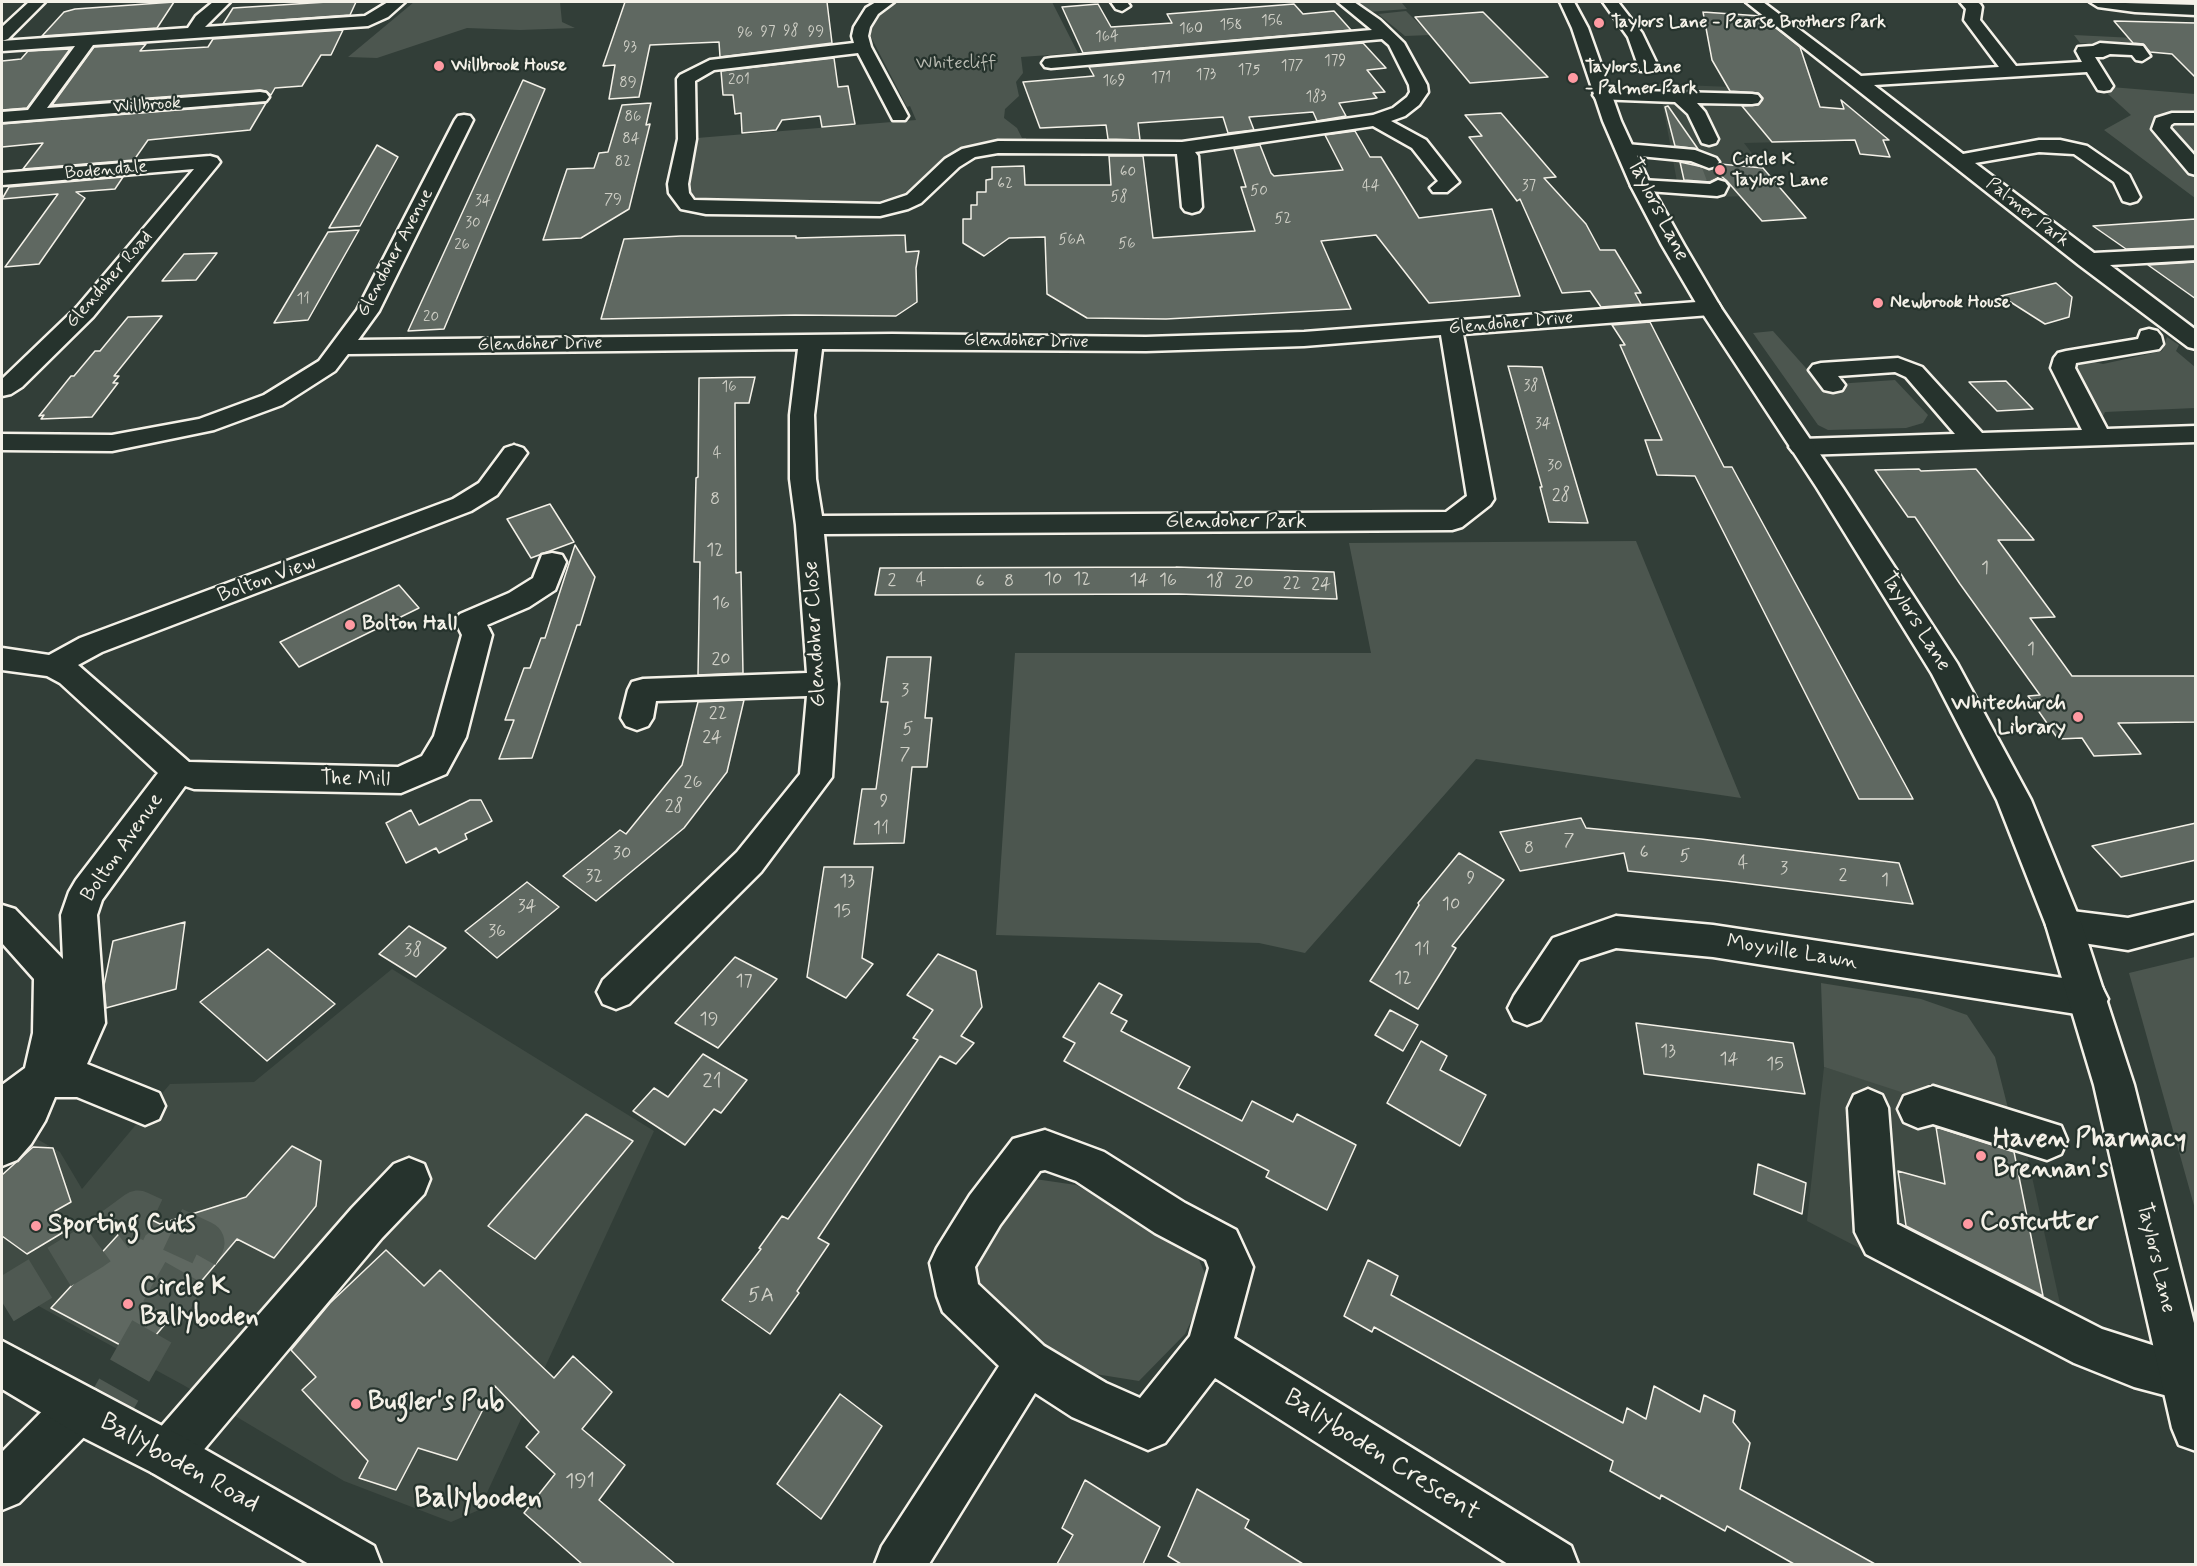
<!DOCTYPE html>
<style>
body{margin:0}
#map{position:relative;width:2197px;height:1566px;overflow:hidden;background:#323e38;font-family:Mynerve,sans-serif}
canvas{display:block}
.frame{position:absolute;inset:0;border:3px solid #f4f1e8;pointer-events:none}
</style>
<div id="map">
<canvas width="2197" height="1566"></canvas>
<div class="frame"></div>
</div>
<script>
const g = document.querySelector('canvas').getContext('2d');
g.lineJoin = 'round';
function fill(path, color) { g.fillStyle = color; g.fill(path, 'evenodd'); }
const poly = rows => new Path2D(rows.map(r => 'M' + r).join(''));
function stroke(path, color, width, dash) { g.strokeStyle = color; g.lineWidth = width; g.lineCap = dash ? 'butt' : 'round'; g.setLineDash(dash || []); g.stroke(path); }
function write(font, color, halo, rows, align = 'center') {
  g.font = font + ' Mynerve,sans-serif'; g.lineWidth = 4.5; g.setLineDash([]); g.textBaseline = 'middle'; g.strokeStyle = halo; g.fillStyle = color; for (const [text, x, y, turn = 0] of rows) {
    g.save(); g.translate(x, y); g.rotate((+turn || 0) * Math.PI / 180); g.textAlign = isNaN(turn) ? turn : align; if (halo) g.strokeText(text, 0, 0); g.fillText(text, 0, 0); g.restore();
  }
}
fill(poly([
 [1659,84,1755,88,1826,141,1744,143,1784,195,1680,198],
 [392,969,654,1131,479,1510,451,1522,344,1481,185,1386,2,1286,2,1175,37,1139,60,1152,82,1189,170,1084,254,1082],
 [1824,1067,2021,1127,2072,1358,1807,1221]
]), '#404b44');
fill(poly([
 [414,2,560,2,562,22,575,28,520,30,467,28,377,58,348,57],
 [896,2,1052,2,1078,53,1021,57,1023,73,1016,82,1019,96,1005,109,1004,118,1017,128,1022,138,1026,138,1026,142,992,143,973,146,955,153,942,161,906,196,878,205,695,200,692,198,688,193,688,188,697,138,916,120,910,106,907,107,871,37,870,31,876,17],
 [1352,2,1405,2,1402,3,1407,9,1368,12],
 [1406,11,1430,35,1405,36,1378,14],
 [2074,35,2175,40,2184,49,2080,43],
 [2099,86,2195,94,2195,198,2104,130,2131,115],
 [1773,331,1821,385,1895,380,1928,415,1923,423,1906,428,1828,430,1818,425,1753,333],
 [2167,337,2179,345,2176,351,2195,367,2195,408,2105,412,2100,422,2075,367,2086,360,2103,364,2162,351],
 [1636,541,1741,798,1476,759,1305,953,1259,943,996,935,1015,653,1371,653,1349,543],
 [2195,957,2196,957,2195,1209,2129,973],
 [1821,983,1921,999,1967,1015,1995,1057,2012,1124,1932,1102,1824,1067],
 [1035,1179,1076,1185,1157,1229,1197,1255,1209,1283,1185,1334,1139,1381,1089,1373,996,1314,970,1268,994,1221]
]), '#4c564f');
const building = poly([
 [174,2,157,28,42,36,64,12,75,9,174,2],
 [327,2,356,2,350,15,223,24,233,8,327,2],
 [625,2,827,2,832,43,720,57,719,42,650,45,639,97,609,99,615,65,603,66,625,2],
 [1098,4,1111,27,1172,23,1167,14,1294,4,1303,14,1334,11,1351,30,1083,53,1062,7,1098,4],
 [1483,12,1548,77,1470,83,1415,17,1483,12],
 [1703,12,1761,16,1800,47,1820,107,1844,109,1841,100,1889,140,1883,140,1890,157,1860,154,1855,140,1772,142,1742,106,1758,105,1763,98,1758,93,1730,91,1712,60,1703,12],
 [2114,21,2196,23,2196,78,2172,54,2150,52,2143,44,2133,43,2114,21],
 [343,30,331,55,321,55,302,86,275,88,271,95,266,91,260,90,52,105,94,47,146,44,140,51,208,47,213,39,343,30],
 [1363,43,1386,68,1367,70,1385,92,1373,93,1377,98,1339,103,1346,116,1317,121,1313,112,1249,117,1254,130,1228,133,1223,117,1138,123,1140,140,1108,139,1106,125,1040,128,1023,82,1094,76,1089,67,1363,43],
 [70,49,27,108,2,110,2,61,21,59,28,51,70,49],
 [834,58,838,87,848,86,855,124,822,127,820,116,782,120,776,130,742,133,741,113,735,114,733,95,723,95,721,71,834,58],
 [523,80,545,89,444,329,408,331,523,80],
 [266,103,250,130,148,140,134,160,23,169,43,143,2,147,2,124,266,103],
 [651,103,646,125,650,124,629,209,581,238,543,240,567,169,594,168,599,153,608,152,622,105,651,103],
 [1668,106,1698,149,1675,146,1665,107,1668,106],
 [1501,113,1556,177,1544,178,1586,224,1600,250,1615,250,1641,293,1635,293,1641,304,1601,307,1590,291,1562,293,1520,199,1517,201,1469,137,1482,136,1465,115,1501,113],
 [1355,131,1370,157,1381,157,1419,218,1492,209,1520,296,1429,303,1376,235,1321,241,1351,309,1166,319,1087,318,1047,294,1045,237,1009,238,984,256,963,243,963,219,971,219,971,205,977,205,977,192,986,192,986,180,992,179,992,167,1024,166,1025,185,1111,185,1109,156,1143,156,1153,238,1255,231,1241,187,1246,187,1234,149,1260,145,1271,173,1274,176,1343,170,1325,135,1355,131],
 [377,145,398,157,360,226,329,228,377,145],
 [1680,162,1712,169,1718,178,1710,182,1684,180,1680,162],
 [1720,164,1763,168,1806,218,1762,221,1727,181,1713,169,1720,164],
 [123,177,115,189,76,192,85,198,39,264,5,267,58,194,2,199,9,187,123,177],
 [2196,219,2196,246,2126,249,2093,226,2196,219],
 [359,230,308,320,274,323,328,232,359,230],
 [905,235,906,252,919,251,916,268,917,302,896,316,795,315,601,319,624,239,681,236,796,236,796,238,905,235],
 [217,253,196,280,162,281,184,254,217,253],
 [2196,262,2196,299,2148,265,2196,262],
 [2056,283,2072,297,2069,317,2045,324,2001,296,2056,283],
 [162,316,114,376,119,376,113,383,118,383,92,417,41,419,44,415,39,416,71,376,74,376,95,351,100,351,128,317,162,316],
 [1650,322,1724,467,1732,467,1913,799,1859,799,1695,476,1657,475,1645,440,1662,440,1620,345,1625,345,1612,325,1650,322],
 [1508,366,1542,367,1588,523,1549,522,1540,487,1542,487,1508,366],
 [755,377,749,403,735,403,736,573,741,572,743,673,698,675,700,562,694,562,696,478,698,477,699,378,755,377],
 [2006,381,2033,409,1997,411,1969,382,2006,381],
 [1919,469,1921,471,1976,469,2034,540,1998,540,2055,617,2030,618,2072,676,2196,676,2196,722,2118,723,2141,754,2094,756,2082,738,2058,739,2028,696,2040,695,1960,584,1915,517,1908,517,1875,470,1919,469],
 [550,504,574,542,531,558,507,519,550,504],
 [575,545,595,577,580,625,577,625,532,758,499,759,514,720,505,720,524,668,530,668,541,638,545,638,575,545],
 [1176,567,1334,572,1337,599,1178,594,875,595,880,568,1176,567],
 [399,585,419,608,299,667,280,642,399,585],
 [887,657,931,657,925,718,932,718,927,767,912,767,904,843,854,844,862,789,876,789,888,702,881,702,887,657],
 [744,700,727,772,684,828,596,901,563,876,620,830,626,834,682,765,698,702,744,700],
 [470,800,481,800,492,821,465,834,467,839,439,853,436,848,406,863,386,823,411,810,419,825,470,800],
 [1581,818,1586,828,1701,839,1899,863,1913,904,1726,881,1628,871,1624,853,1520,871,1500,832,1581,818],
 [2196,823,2196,860,2121,877,2092,846,2196,823],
 [1459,853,1504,880,1452,946,1456,948,1418,1009,1370,981,1419,905,1418,903,1459,853],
 [824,867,873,867,862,958,873,964,846,998,807,977,824,867],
 [527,882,559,907,497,958,465,931,527,882],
 [185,922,176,989,106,1008,104,985,113,941,185,922],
 [409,926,446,948,416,977,379,954,409,926],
 [268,949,335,1004,267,1061,200,1002,268,949],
 [938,954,976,971,982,1007,961,1036,974,1043,956,1064,940,1056,818,1238,829,1244,797,1291,799,1293,770,1334,722,1300,761,1249,759,1248,782,1216,788,1219,918,1040,913,1038,933,1010,907,995,938,954],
 [735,957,777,979,718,1048,675,1023,735,957],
 [1099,983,1122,995,1111,1013,1127,1021,1121,1031,1190,1067,1178,1088,1242,1121,1252,1101,1293,1122,1297,1114,1356,1145,1327,1210,1266,1177,1269,1171,1064,1061,1075,1043,1063,1037,1099,983],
 [1390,1010,1418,1025,1403,1051,1375,1035,1390,1010],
 [1636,1023,1793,1043,1805,1094,1644,1074,1636,1023],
 [1421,1041,1447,1056,1440,1070,1486,1095,1460,1146,1387,1103,1421,1041],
 [703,1054,747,1080,721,1113,714,1109,685,1145,633,1111,654,1088,668,1097,703,1054],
 [586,1114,633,1141,535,1259,488,1226,586,1114],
 [1936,1127,2014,1152,2043,1296,1906,1226,1898,1171,1945,1184,1936,1127],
 [292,1146,321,1161,316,1206,274,1258,237,1239,139,1355,51,1308,138,1213,160,1224,246,1197,292,1146],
 [33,1147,53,1148,71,1202,55,1211,62,1233,27,1254,2,1236,2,1175,33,1147],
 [1758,1164,1806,1183,1802,1214,1754,1194,1758,1164],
 [386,1250,424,1286,440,1270,554,1378,573,1356,612,1392,582,1429,625,1465,599,1500,675,1564,582,1564,524,1513,555,1474,526,1447,539,1432,495,1386,457,1460,418,1448,396,1490,359,1478,368,1461,302,1390,316,1377,291,1350,330,1303,386,1250],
 [1368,1260,1398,1276,1391,1295,1623,1423,1627,1408,1646,1419,1654,1386,1700,1412,1704,1395,1735,1411,1733,1422,1750,1443,1740,1489,1875,1564,1794,1564,1727,1526,1725,1531,1661,1495,1660,1499,1610,1471,1613,1461,1374,1327,1372,1332,1344,1316,1368,1260],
 [840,1394,882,1426,821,1519,777,1484,840,1394],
 [1085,1480,1160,1527,1143,1564,1057,1564,1073,1535,1062,1528,1085,1480],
 [1197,1489,1249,1520,1245,1528,1303,1564,1181,1564,1168,1556,1197,1489]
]);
fill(building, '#5f6861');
stroke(building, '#f4f1e8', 1.5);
stroke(poly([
 [1709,162,1718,186]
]), '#4f5952', 17, [17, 9]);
stroke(poly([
 [2,1302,92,1247,138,1213,202,1243,101,1421]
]), '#4f5952', 45, [45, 22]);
const minor = poly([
 [29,2,45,2,8,39,2,41,2,27,29,2],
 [213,2,230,2,205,27,365,16,388,2,405,2,388,17,368,26,93,45,47,108,260,92,266,93,269,97,266,101,2,122,2,112,28,110,75,46,2,51,2,41,188,28,196,16,213,2],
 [876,2,894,2,878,14,870,27,868,36,871,47,908,116,905,120,893,120,858,53,714,70,695,81,696,139,688,184,689,193,694,200,880,204,907,195,945,159,962,149,998,141,1182,142,1373,115,1393,108,1407,97,1410,92,1409,85,1389,45,1382,39,1051,68,1045,67,1042,63,1045,59,1051,58,1372,30,1338,2,1354,2,1380,20,1404,43,1427,85,1428,92,1419,105,1405,116,1391,121,1426,140,1459,182,1447,192,1433,192,1430,188,1438,181,1412,148,1373,126,1195,152,1198,156,1202,207,1199,211,1192,213,1185,211,1182,207,1177,154,998,153,975,157,959,167,921,203,908,209,880,216,706,214,681,209,669,193,668,184,678,139,677,79,680,75,710,60,854,43,852,36,854,27,866,8,876,2],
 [1111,2,1127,2,1130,6,1122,11,1116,9,1111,2],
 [1603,2,1618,2,1642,33,1656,62,1652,71,1640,71,1628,37,1603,2],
 [1746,2,1763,2,1861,76,1999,67,1964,20,1966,9,1960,2,1977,2,1980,4,1982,7,1980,20,2016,66,2082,62,2076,51,2078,47,2093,46,2100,43,2143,46,2150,56,2142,61,2136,60,2132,55,2110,54,2103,57,2095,57,2113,86,2110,90,2104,91,2098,90,2087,72,1874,85,1963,154,2039,140,2060,140,2087,146,2129,175,2140,197,2137,201,2130,203,2123,201,2114,182,2074,154,2039,152,1975,163,2094,253,2196,248,2196,260,2110,265,2196,330,2196,349,2188,347,2079,265,1746,2],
 [2090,2,2196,5,2196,15,2135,12,2098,7,2090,2],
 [1602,90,1752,94,1758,95,1761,99,1758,103,1752,104,1697,103,1705,112,1718,139,1716,143,1709,145,1702,143,1688,114,1675,102,1596,99,1593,95,1596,91,1602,90],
 [2172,113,2196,113,2196,123,2174,123,2171,125,2170,128,2196,157,2196,175,2189,173,2152,129,2156,118,2172,113],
 [464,115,470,116,473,120,379,311,358,340,892,334,1146,337,1304,332,1710,301,1718,303,1721,308,1718,313,1710,315,1463,334,1494,499,1490,505,1462,527,1452,530,824,534,838,684,832,777,761,872,629,1004,616,1009,603,1004,597,992,603,980,737,852,800,774,807,696,656,701,653,718,648,726,637,730,626,726,621,718,628,690,632,682,643,679,807,673,796,525,790,479,790,415,798,349,348,354,335,371,282,405,214,430,112,451,2,450,2,434,112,435,199,419,264,395,319,361,357,310,455,120,458,116,464,115],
 [1441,335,1467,496,1446,512,822,516,816,479,814,415,822,349,1146,351,1304,346,1441,335],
 [1626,144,1695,150,1716,158,1719,162,1716,166,1709,168,1691,161,1619,154,1617,150,1619,146,1626,144],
 [210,156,217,158,220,162,217,166,93,317,22,387,11,394,2,396,2,379,77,307,194,169,2,185,2,173,210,156],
 [1641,180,1710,184,1718,180,1725,182,1728,186,1724,194,1717,196,1634,190,1631,186,1634,182,1641,180],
 [2149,329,2157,331,2161,336,2163,344,2159,349,2076,363,2075,368,2107,429,2196,426,2196,442,1802,455,1793,452,1789,447,1793,442,1802,439,1955,434,1906,377,1895,372,1838,376,1845,385,1842,390,1833,392,1824,390,1809,370,1813,365,1821,363,1898,358,1922,367,1982,433,2082,430,2051,368,2054,358,2058,353,2066,351,2138,339,2141,331,2149,329],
 [514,445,523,448,527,453,497,495,471,511,102,652,78,665,189,762,398,767,422,756,434,736,462,635,455,621,460,614,509,593,533,578,542,555,552,553,562,555,566,562,555,590,529,607,487,625,492,635,466,737,446,774,401,793,194,789,185,786,102,900,97,915,105,1023,87,1064,159,1093,165,1106,159,1119,145,1125,77,1097,55,1097,45,1121,31,1144,17,1160,2,1166,2,1085,25,1068,33,1033,34,979,2,943,2,905,15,909,63,959,61,915,69,892,76,880,158,773,60,683,47,676,2,670,2,648,49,655,80,638,453,499,479,483,505,448,514,445],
 [2196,902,2196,932,2128,950,2064,940,2051,936,2046,925,2051,914,2064,910,2128,918,2196,902],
 [1616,916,1713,925,2089,982,2102,987,2108,999,2102,1011,2089,1016,1713,957,1616,948,1579,960,1540,1020,1527,1025,1514,1020,1508,1008,1514,996,1553,938,1616,916],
 [1933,1086,2061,1126,2067,1140,2061,1154,2047,1160,1933,1124,1918,1128,1904,1122,1898,1109,1904,1096,1933,1086],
 [1868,1089,1882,1095,1888,1108,1897,1224,2102,1329,2196,1359,2196,1395,2183,1400,2134,1387,2074,1363,1866,1254,1855,1232,1848,1108,1854,1095,1868,1089],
 [1045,1130,1104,1152,1185,1203,1236,1230,1253,1267,1234,1338,1571,1546,1578,1564,1508,1564,1215,1378,1165,1443,1148,1450,1072,1417,1035,1393,929,1564,875,1564,882,1546,999,1366,943,1312,937,1296,930,1263,937,1248,970,1195,1013,1139,1045,1130],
 [1045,1170,1076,1181,1155,1233,1206,1260,1209,1268,1190,1336,1140,1398,1106,1383,1044,1346,978,1284,975,1267,1000,1225,1040,1171,1045,1170],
 [409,1158,424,1164,430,1179,424,1194,382,1238,185,1472,168,1479,151,1472,144,1455,151,1438,352,1208,394,1164,409,1158],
 [79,1385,96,1391,102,1408,96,1425,19,1503,2,1510,2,1452,62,1391,79,1385]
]);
const major = poly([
 [1560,2,1574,2,1588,28,1621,121,1651,186,1684,245,1721,308,1843,488,1957,663,2031,800,2082,925,2134,1085,2196,1331,2196,1451,2179,1445,2172,1428,2094,1085,2046,925,1997,800,1932,674,1817,488,1699,308,1662,245,1631,186,1603,121,1572,28,1560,2],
 [2,1341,185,1438,374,1546,381,1564,309,1564,151,1472,84,1438,2,1389,2,1341]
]);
stroke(minor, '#f4f1e8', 5);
stroke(major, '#f4f1e8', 5);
fill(minor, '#26332d');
fill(major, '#26332d');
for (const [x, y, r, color] of [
 [1599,23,6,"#ff9aa2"],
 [439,66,6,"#ff9aa2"],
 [1573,78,6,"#ff9aa2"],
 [1720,170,6,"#ff9aa2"],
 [1878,303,6,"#ff9aa2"],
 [350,625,6,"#ff9aa2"],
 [2078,717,6,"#ff9aa2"],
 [1981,1156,6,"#ff9aa2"],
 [1968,1224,6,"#ff9aa2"],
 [36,1226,6,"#ff9aa2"],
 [128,1304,6,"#ff9aa2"],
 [356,1404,6,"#ff9aa2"]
]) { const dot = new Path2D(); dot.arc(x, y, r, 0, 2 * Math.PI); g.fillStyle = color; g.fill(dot); stroke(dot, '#26332d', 2); }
write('15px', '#cfcfc6', null, [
 ["156",1272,22],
 ["158",1231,26],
 ["160",1191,30],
 ["98",791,32],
 ["97",768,33],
 ["99",816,33],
 ["96",745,34],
 ["164",1107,38],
 ["93",630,48],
 ["179",1335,62],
 ["177",1292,67],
 ["175",1249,71],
 ["173",1206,76],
 ["171",1161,79],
 ["201",739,81],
 ["169",1114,82],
 ["89",628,84],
 ["183",1316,98],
 ["86",633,118],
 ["84",631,140],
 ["82",623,163],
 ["60",1128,173],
 ["62",1005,185],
 ["44",1371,187],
 ["37",1529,187],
 ["50",1259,192],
 ["58",1119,198],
 ["79",613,201],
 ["34",483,202],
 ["52",1283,220],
 ["30",473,224],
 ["56A",1072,241],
 ["56",1127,245],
 ["26",462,246],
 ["11",303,300],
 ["20",431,318],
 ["38",1531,387],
 ["16",729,388],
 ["34",1543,425],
 ["4",717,454],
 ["30",1555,467]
]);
write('bold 18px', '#f4f1e8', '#26332d', [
 ["Taylors Lane - Pearse Brothers Park",1611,23],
 ["Willbrook House",451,66],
 ["Taylors Lane",1585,68],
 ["- Palmer Park",1585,89],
 ["Circle K",1732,160],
 ["Taylors Lane",1732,181],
 ["Newbrook House",1890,303]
], 'left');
write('18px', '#b9bbb2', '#26332d', [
 ["Whitecliff",956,64]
]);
write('18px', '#f4f1e8', '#26332d', [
 ["Willbrook",147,106,-4],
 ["Bodendale",106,171,-5],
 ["Palmer Park",2027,213,38],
 ["Glendoher Avenue",396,253,-62],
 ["Glendoher Road",110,280,-49],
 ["Glendoher Drive",1511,324,-5],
 ["Glendoher Drive",1026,342,1],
 ["Glendoher Drive",540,345,-1]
]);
write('18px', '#cfcfc6', null, [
 ["28",1561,496],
 ["8",715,500],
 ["12",715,551],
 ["1",1985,569],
 ["10",1053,580],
 ["12",1082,580],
 ["2",892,581],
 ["4",921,581],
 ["14",1139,581],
 ["16",1168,581],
 ["6",980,582],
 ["8",1009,582],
 ["18",1215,582],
 ["20",1244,583],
 ["22",1292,584],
 ["24",1321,585],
 ["16",721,604],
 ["1",2031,650],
 ["20",721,660],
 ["3",905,691],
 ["22",718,714],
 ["5",908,730],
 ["24",712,738],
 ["7",905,755],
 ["26",693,783],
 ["9",884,802],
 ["28",674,807],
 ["11",881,829],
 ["7",1569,841],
 ["8",1529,849],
 ["6",1644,853],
 ["30",622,854],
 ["5",1685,857],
 ["4",1743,864],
 ["3",1784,869],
 ["2",1843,876],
 ["32",594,877],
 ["9",1471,879],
 ["1",1885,881],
 ["13",847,882],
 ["10",1451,905],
 ["34",527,907],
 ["15",842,912],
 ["36",497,932],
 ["11",1422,950],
 ["38",413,951],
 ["12",1403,979],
 ["17",744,982],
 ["19",709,1020],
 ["13",1668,1052],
 ["14",1729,1060],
 ["15",1775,1065]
]);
write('21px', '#f4f1e8', '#26332d', [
 ["Taylors Lane",1657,210,63],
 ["Glendoher Park",1236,523],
 ["Bolton View",267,580,-20],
 ["Taylors Lane",1915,622,58],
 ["Glendoher Close",816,634,-93],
 ["The Mill",355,780,1],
 ["Bolton Avenue",123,848,-55],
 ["Moyville Lawn",1792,953,9],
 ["Taylors Lane",2155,1258,77]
]);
write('bold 21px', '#f4f1e8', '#26332d', [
 ["Bolton Hall",362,625],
 ["Whitechurch",2066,705,"right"],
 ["Library",2066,729,"right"]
], 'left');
write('21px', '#cfcfc6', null, [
 ["21",712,1083],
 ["5A",761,1297],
 ["191",580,1483]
]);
write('bold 26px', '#f4f1e8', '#26332d', [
 ["Haven Pharmacy",1993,1141],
 ["Brennan's",1993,1171],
 ["Costcutter",1980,1224],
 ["Sporting Cuts",48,1226],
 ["Circle K",140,1289],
 ["Ballyboden",140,1319],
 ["Bugler's Pub",368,1404]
], 'left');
write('26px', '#f4f1e8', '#26332d', [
 ["Ballyboden Crescent",1381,1456,32],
 ["Ballyboden Road",179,1464,29]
]);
write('bold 28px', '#f4f1e8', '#26332d', [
 ["Ballyboden",478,1500]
]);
</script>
